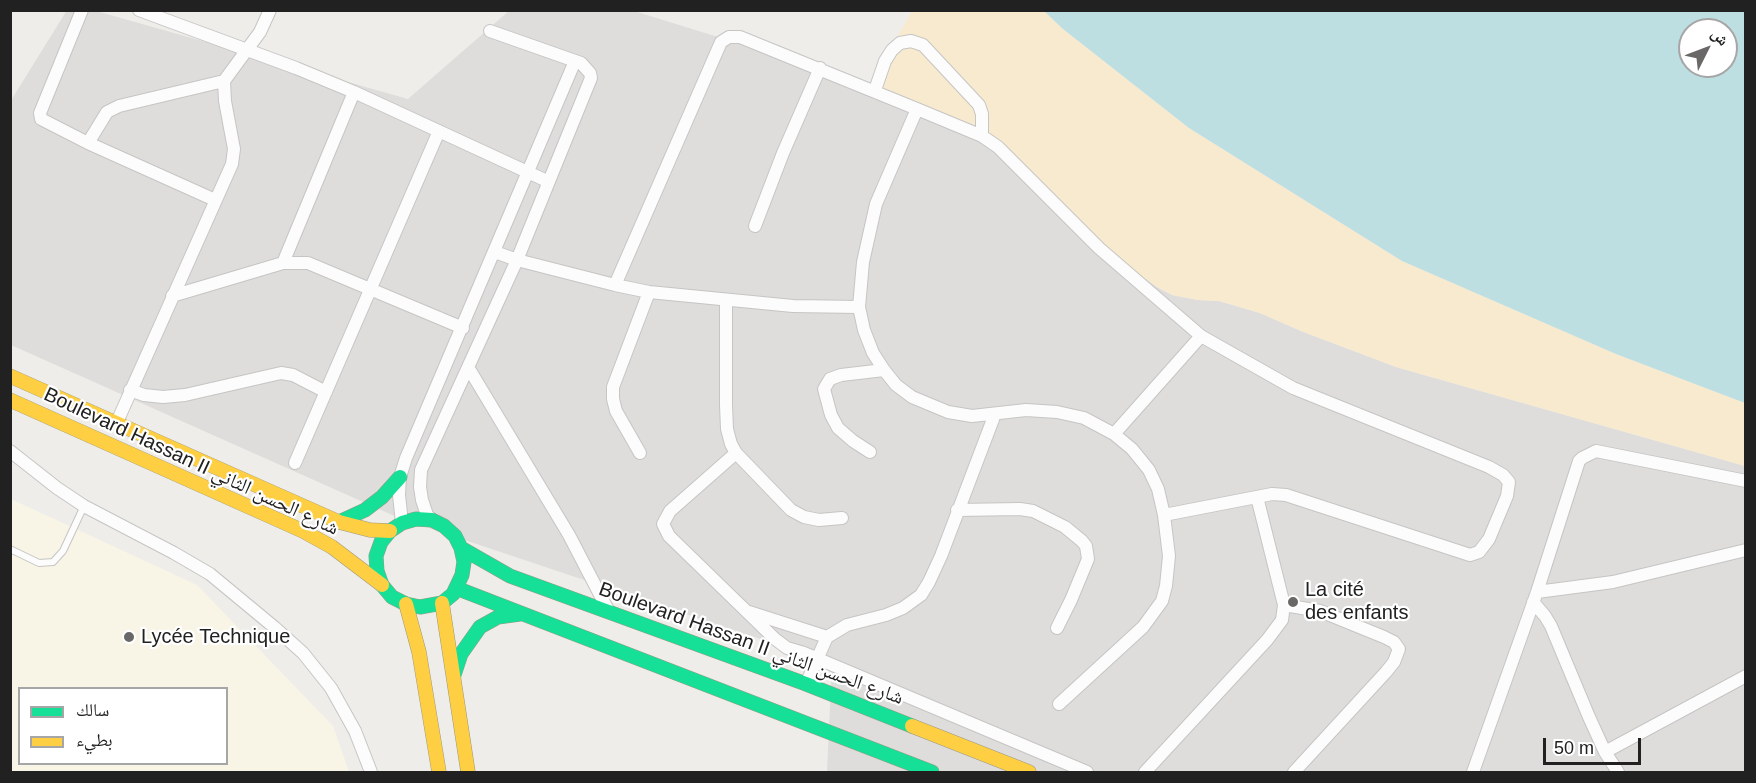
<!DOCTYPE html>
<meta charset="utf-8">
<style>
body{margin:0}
#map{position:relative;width:1756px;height:783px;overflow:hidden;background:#efedea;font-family:Helvetica,"Noto Naskh Arabic",sans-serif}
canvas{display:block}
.frame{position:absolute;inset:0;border:12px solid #212121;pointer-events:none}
.legend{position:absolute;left:18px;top:687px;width:210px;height:78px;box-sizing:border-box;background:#fff;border:2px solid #a6a6a6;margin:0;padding:8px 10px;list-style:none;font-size:18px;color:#212121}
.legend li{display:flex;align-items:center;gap:12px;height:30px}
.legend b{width:30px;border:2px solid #a6a6a6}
.north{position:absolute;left:1678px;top:18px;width:60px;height:60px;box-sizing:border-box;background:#fff;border:2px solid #a6a6a6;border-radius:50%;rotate:48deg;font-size:16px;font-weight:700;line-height:24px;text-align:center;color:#212121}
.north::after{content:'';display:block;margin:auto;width:21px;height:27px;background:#696867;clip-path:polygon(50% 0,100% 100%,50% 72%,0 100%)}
.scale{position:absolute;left:1543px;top:738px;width:98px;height:27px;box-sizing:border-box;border:3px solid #212121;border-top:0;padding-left:8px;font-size:18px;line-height:21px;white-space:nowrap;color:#212121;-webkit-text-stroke:4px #fff;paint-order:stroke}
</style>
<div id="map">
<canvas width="1756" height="783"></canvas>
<div class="frame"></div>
<ul class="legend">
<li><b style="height:8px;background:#16e098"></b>سالك</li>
<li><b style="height:8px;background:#ffcf43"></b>بطيء</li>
</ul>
<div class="north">ش</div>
<div class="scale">50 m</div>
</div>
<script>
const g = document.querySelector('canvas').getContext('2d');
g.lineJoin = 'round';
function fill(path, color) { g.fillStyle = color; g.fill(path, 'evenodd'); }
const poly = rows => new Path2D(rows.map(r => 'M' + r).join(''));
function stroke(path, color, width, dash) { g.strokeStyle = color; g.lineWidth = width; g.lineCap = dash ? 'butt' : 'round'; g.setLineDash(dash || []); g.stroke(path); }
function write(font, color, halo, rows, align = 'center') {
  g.font = font + ' Helvetica,"Noto Naskh Arabic",sans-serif'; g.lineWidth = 4.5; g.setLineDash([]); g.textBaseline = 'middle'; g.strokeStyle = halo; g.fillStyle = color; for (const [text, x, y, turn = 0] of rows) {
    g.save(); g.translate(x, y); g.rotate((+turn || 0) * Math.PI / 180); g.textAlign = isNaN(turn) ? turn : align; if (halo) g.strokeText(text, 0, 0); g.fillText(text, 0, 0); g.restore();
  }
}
fill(poly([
 [67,10,96,11,408,99,510,10,634,11,870,84,992,142,1024,164,1106,250,1157,287,1172,295,1198,300,1219,301,1260,313,1301,331,1396,367,1745,466,1745,772,827,772,832,663,399,518,11,345,10,102]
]), '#dedddb');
fill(poly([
 [11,499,197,585,333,726,349,772,11,772],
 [20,688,226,688,226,764,20,764]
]), '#f8f5e6');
fill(poly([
 [912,11,1044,11,1063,29,1189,128,1402,261,1616,354,1745,403,1745,466,1396,367,1301,331,1260,313,1219,301,1198,300,1172,295,1157,287,1106,250,1024,163,992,142,870,84]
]), '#f8eace');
fill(poly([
 [1044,11,1745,11,1745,403,1616,354,1402,261,1189,128,1063,29],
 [1690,30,1726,30,1726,66,1690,66]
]), '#bedfe2');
const lane = poly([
 [10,549,39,563,53,562,63,551,84,506]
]);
const street = poly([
 [82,10,40,113,41,119,88,143,215,200],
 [139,10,296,68,354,92,547,181],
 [875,90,885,61,892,50,900,43,911,41,923,45,979,105,982,114,982,136],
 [88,143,107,112,119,106,224,81,260,32,270,10],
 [755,226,783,153,820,68],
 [495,252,517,260,615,285,649,292,793,306,859,307],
 [283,263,354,92],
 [615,285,721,42,729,37,740,37,917,109],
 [172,296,283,263,308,263,463,328],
 [726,300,726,405,727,429,731,444,736,453,791,510,804,517,819,520,842,518],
 [468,367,569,535,609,612],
 [130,390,144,395,163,397,185,395,281,373,293,375,326,392],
 [117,422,232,164,234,149,225,101,224,81],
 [1114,434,1201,336],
 [10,451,57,488,84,506,174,553,210,574,274,627,303,653,331,688,355,731,371,772],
 [870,452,853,441,838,428,831,415,824,389,830,379,841,375,884,370],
 [640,453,616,411,613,399,613,387,649,292],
 [736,453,670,511,663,524,669,536,775,639,787,648,804,653,1087,772],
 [295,463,439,131],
 [957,510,1020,509,1033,511,1065,527,1082,541,1086,546,1088,559,1071,600,1057,628],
 [432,520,427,515,422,500,420,487,421,470,517,260,591,78,590,73,581,63,490,31],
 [402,523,399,495,400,477,406,458,575,61],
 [1537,592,1613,582,1746,550],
 [1533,602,1545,616,1551,626,1589,717,1605,752,1618,772],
 [1284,605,1320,611,1384,637,1394,642,1399,649,1394,662,1386,672,1294,772],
 [749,612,827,637],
 [806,684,827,637,847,625,886,615,903,608,921,595,929,582,941,556,995,414],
 [1059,704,1143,627,1162,601,1166,586,1169,556,1164,515,1158,489,1149,470,1132,449,1114,434,1084,418,1057,412,1026,410,972,416,948,412,912,397,896,385,884,370,873,353,864,330,859,307,863,262,876,204,917,109,982,136,998,147,1099,248,1201,336,1293,388,1489,467,1503,475,1509,482,1507,496,1489,539,1479,552,1470,555,1286,495,1272,494,1164,515],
 [1605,752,1746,676],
 [1145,772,1267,640,1282,620,1284,605,1257,497],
 [1473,772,1537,592,1579,461,1582,458,1596,451,1746,481]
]);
const fast = poly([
 [416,519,432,520,444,526,455,536,461,548,464,562,462,575,453,594,442,603,420,607,406,604,392,597,382,585,377,571,376,556,381,542,390,531,402,523,416,519],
 [339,522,365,510,382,497,400,477],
 [461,548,510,576,806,684,912,726],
 [456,588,932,772],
 [454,675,461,654,480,627,498,617,520,614]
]);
const slow = poly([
 [10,376,339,522,370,530,390,531],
 [10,400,303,531,332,547,382,585],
 [442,603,468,772],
 [406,604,419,652,439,772],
 [912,726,1029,772]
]);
stroke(lane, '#c6c5c4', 8);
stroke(street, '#c6c5c4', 14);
stroke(fast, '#9a9981', 15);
stroke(slow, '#9a9981', 15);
stroke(lane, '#fdfcfc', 6);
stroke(street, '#fdfcfc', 12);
stroke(fast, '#16e098', 14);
stroke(slow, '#ffcf43', 14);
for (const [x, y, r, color] of [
 [1293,602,6,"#696867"],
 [129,637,6,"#696867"]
]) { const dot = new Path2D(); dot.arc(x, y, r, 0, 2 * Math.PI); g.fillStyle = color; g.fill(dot); stroke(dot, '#fff', 2); }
write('20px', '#212121', '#fff', [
 ["Boulevard Hassan II شارع الحسن الثاني",191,462,25],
 ["Boulevard Hassan II شارع الحسن الثاني",751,644,20]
]);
write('20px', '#212121', '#fff', [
 ["La cité",1305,590],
 ["des enfants",1305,613],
 ["Lycée Technique",141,637]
], 'left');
</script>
